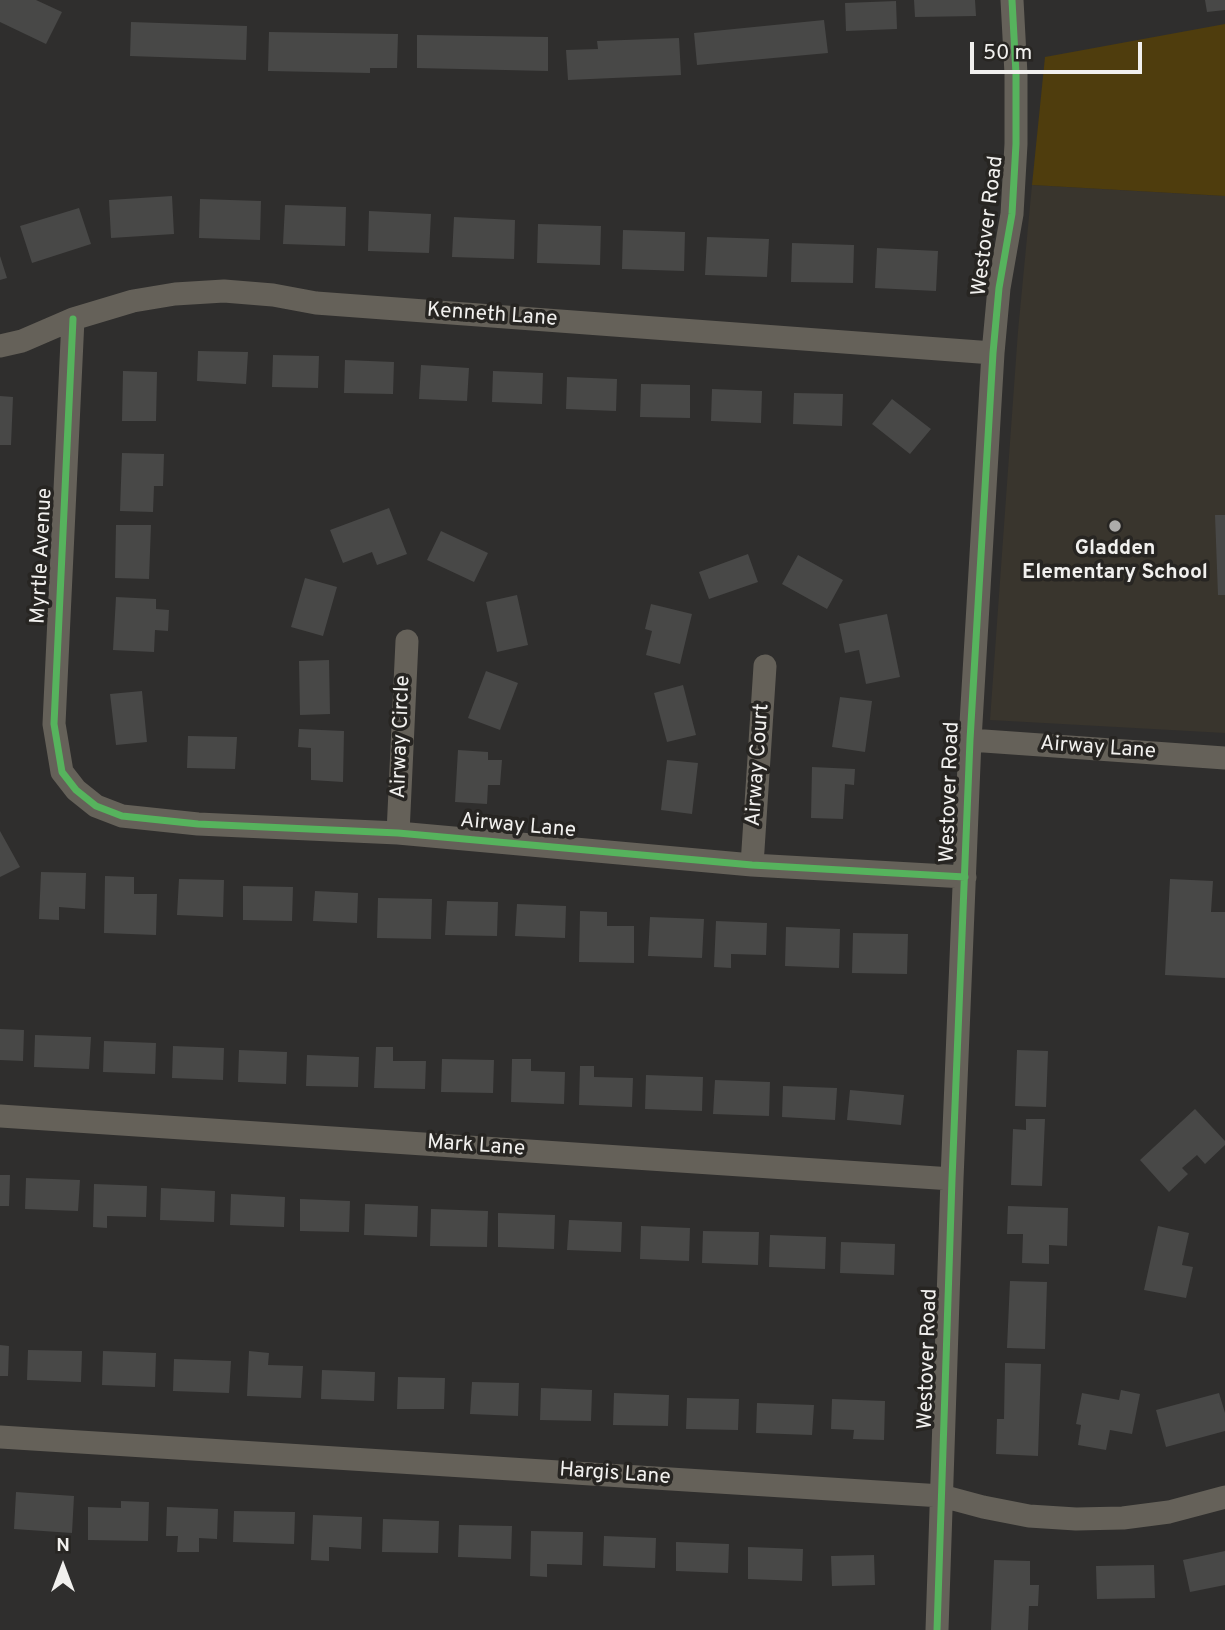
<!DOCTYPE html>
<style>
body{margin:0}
#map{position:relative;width:1225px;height:1630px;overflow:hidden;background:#2f2e2d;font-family:Overpass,sans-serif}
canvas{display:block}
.north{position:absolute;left:28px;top:1532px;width:70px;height:70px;-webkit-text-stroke:5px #272522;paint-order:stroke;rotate:0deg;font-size:19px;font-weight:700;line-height:28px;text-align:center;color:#f1f0ee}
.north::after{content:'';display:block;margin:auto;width:24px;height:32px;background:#f1f0ee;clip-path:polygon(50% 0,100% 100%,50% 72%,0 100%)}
.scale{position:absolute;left:970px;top:42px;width:172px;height:32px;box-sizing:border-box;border:4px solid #f1f0ee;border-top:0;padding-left:9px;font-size:21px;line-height:24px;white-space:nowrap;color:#f1f0ee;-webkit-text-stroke:5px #272522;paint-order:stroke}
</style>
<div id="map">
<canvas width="1225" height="1630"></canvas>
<div class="north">N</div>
<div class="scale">50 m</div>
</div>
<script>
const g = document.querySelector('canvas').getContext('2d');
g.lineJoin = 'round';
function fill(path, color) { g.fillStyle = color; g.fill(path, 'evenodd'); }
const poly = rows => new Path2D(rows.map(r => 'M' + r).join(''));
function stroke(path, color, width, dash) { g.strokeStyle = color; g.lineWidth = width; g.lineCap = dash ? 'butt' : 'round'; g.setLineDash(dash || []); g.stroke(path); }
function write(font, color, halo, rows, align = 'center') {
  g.font = font + ' Overpass,sans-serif'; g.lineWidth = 7; g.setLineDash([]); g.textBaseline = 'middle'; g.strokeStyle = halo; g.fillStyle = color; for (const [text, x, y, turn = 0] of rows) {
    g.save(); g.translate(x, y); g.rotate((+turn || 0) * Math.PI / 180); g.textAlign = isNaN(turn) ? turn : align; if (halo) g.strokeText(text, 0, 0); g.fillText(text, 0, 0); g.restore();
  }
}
fill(poly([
 [1032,185,1225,196,1225,733,990,720,1018,331]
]), '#39352d');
fill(poly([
 [1225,24,1225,196,1032,185,1045,57]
]), '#4f3d0d');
fill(poly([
 [0,0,36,0,62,12,46,44,0,22],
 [914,0,975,0,976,16,915,17],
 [1205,0,1225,0,1225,10,1207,12],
 [896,1,897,29,846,31,845,3],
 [824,20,828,53,697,65,694,33],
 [131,22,247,26,246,60,130,56],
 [269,32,398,34,397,68,370,68,370,73,268,71],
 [417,35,548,37,548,71,417,68],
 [679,38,681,75,568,80,566,50,598,49,597,41],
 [172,196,174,234,111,238,109,200],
 [200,199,261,201,260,240,199,238],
 [285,205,346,207,345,246,283,244],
 [79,208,91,244,32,263,20,226],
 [369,211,431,214,429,253,368,251],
 [454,217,515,220,514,259,452,257],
 [538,224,601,226,600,265,537,263],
 [623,230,685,232,684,271,622,269],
 [707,237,769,239,767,277,705,275],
 [792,243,854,245,853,283,791,282],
 [877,248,938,251,936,291,875,288],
 [0,256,7,278,0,280],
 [198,351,248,352,246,384,197,381],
 [273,355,319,356,318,388,272,387],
 [345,360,394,362,393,394,344,393],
 [421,365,469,368,467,401,419,399],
 [123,371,157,372,156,421,122,421],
 [493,371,543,373,542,404,492,402],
 [567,377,617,379,616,411,566,409],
 [641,384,690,385,690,418,640,417],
 [712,389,762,391,761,423,711,421],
 [794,393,843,394,842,426,793,424],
 [0,396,13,397,11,445,0,445],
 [892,399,931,429,910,454,872,424],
 [122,453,164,454,163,486,154,486,153,512,120,511],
 [389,508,407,554,377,565,372,552,343,563,330,530],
 [1215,515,1225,515,1225,595,1218,595],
 [116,525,151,525,149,579,115,578],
 [441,531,488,553,474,582,427,560],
 [748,554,758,582,709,599,699,572],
 [798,555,843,580,827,609,782,584],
 [305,578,337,587,323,636,291,627],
 [517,595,528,645,497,652,486,602],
 [116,597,156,599,156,609,169,610,168,631,155,630,154,652,113,650],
 [651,604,692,614,680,664,646,655,652,631,645,629],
 [887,614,900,677,866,684,859,650,845,653,839,624],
 [329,660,330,714,300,715,299,661],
 [486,671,518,683,500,730,468,718],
 [683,685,696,735,667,742,654,693],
 [142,691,147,742,116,745,110,694],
 [840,697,872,701,865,752,832,747],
 [299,729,344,731,343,782,311,780,311,748,298,747],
 [188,736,237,737,235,769,187,768],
 [458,750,488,752,488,760,502,760,500,785,488,785,487,804,455,802],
 [667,760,698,763,692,814,661,810],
 [812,767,855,769,854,785,845,784,843,819,811,818],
 [0,831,20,867,0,877],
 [41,872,86,873,85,909,59,907,59,920,39,919],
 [105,876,134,877,134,894,157,894,156,935,104,933],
 [179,879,224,880,223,917,177,915],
 [1170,879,1213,881,1211,912,1225,912,1225,978,1165,975],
 [243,886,293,887,292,921,243,920],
 [315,891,358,893,357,923,313,921],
 [378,898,432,899,431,939,377,938],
 [447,901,498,902,497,936,445,935],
 [517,904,566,906,565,938,515,936],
 [580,911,607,912,607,926,634,926,634,963,579,962],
 [650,917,704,919,702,958,648,956],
 [716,921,767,923,766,955,731,954,731,968,714,967],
 [786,927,840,929,839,968,785,966],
 [853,933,908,934,907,974,852,973],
 [0,1029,24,1030,23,1061,0,1060],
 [35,1035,91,1037,89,1069,34,1067],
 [104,1041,156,1043,155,1074,103,1072],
 [173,1046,224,1048,223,1080,172,1078],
 [376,1047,393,1047,393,1061,426,1061,425,1089,374,1088],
 [239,1050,287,1052,286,1084,238,1082],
 [1017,1050,1048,1051,1046,1107,1015,1106],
 [307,1055,359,1057,358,1087,306,1086],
 [442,1059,494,1060,493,1093,441,1092],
 [512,1059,531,1059,531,1071,565,1072,564,1104,511,1102],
 [580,1066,594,1066,594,1077,633,1078,632,1107,579,1105],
 [646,1075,703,1077,702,1111,645,1109],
 [715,1080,770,1082,769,1116,713,1114],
 [783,1086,837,1088,835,1120,782,1117],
 [850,1090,904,1095,901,1125,847,1120],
 [1195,1109,1225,1141,1225,1145,1205,1164,1197,1155,1182,1168,1188,1174,1169,1192,1140,1160],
 [1026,1119,1045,1119,1042,1186,1011,1185,1013,1129,1026,1130],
 [0,1175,10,1175,9,1206,0,1206],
 [26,1178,80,1180,78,1211,25,1209],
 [94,1184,147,1186,146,1217,107,1216,107,1228,93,1227],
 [161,1188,215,1191,214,1222,160,1220],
 [231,1194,285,1197,284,1227,230,1225],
 [300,1199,350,1201,349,1232,300,1231],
 [365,1204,418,1206,417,1237,364,1235],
 [1008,1206,1068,1208,1067,1246,1049,1245,1049,1264,1022,1263,1023,1234,1007,1234],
 [431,1209,488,1211,487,1247,430,1246],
 [498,1213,555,1215,554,1249,498,1247],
 [569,1220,622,1222,621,1252,567,1250],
 [641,1226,690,1228,689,1261,640,1259],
 [1158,1226,1189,1233,1182,1265,1193,1267,1186,1298,1144,1290],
 [703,1231,759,1232,758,1265,702,1263],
 [770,1235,826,1237,825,1269,769,1267],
 [841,1242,895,1244,894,1275,840,1273],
 [1010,1281,1047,1282,1045,1349,1007,1348],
 [0,1345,9,1346,8,1376,0,1376],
 [28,1350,82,1351,81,1382,27,1380],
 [103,1351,156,1353,155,1387,102,1385],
 [249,1351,269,1353,268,1365,303,1366,301,1398,247,1396],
 [174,1359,231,1361,229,1393,173,1391],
 [1005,1363,1041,1364,1038,1456,996,1454,997,1419,1004,1419],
 [322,1370,375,1372,374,1401,321,1399],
 [398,1377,445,1378,444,1409,397,1409],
 [472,1382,519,1383,518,1416,470,1414],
 [541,1388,592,1390,591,1421,540,1420],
 [1121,1390,1140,1394,1132,1434,1110,1430,1106,1450,1078,1445,1081,1425,1076,1424,1082,1393,1119,1400],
 [614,1393,669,1395,668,1426,613,1425],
 [1219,1393,1225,1413,1225,1431,1166,1447,1156,1410],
 [687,1398,739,1399,738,1430,686,1429],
 [832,1399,885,1401,884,1440,853,1439,854,1430,831,1429],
 [757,1403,814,1405,812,1435,756,1433],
 [16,1492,74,1496,72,1533,14,1529],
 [121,1501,149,1502,148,1541,88,1540,88,1507,121,1508],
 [167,1507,218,1509,217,1539,199,1538,199,1552,177,1552,178,1536,166,1536],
 [234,1511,295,1512,294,1544,233,1542],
 [313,1515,362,1517,361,1549,329,1547,329,1561,311,1560],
 [383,1519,439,1521,438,1553,382,1552],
 [459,1525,512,1526,511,1559,458,1557],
 [531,1531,583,1532,582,1565,547,1564,547,1577,530,1576],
 [604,1536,656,1538,655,1568,603,1566],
 [676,1542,729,1544,728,1573,676,1571],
 [748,1547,803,1549,802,1581,748,1579],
 [1225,1551,1225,1585,1190,1592,1183,1560],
 [874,1555,875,1585,832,1586,831,1556],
 [994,1560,1030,1561,1030,1585,1039,1585,1038,1606,1029,1606,1028,1630,991,1630],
 [1154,1565,1155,1598,1097,1599,1096,1566]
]), '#484847');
stroke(poly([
 [73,319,54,724,62,772,76,790,96,806,122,816,198,824,398,833,752,865,965,877],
 [0,346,22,341,73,319,133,301,175,294,224,291,273,295,316,303,993,353],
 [970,740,1225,758],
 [398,833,407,641],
 [752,865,765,666],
 [0,1116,952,1179],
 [0,1437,942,1496,983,1507,1029,1516,1076,1519,1123,1518,1169,1512,1225,1497],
 [937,1630,952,1179,970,740,993,353,999,288,1012,214,1016,144,1016,74,1012,0]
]), '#656159', 23);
stroke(poly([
 [73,319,54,724,62,772,76,790,96,806,122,816,198,824,398,833,752,865,965,877],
 [937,1630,952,1179,970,740,993,353,999,288,1012,214,1016,144,1016,74,1012,0]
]), '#56b35d', 7);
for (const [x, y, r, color] of [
 [1115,526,7,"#adacaa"]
]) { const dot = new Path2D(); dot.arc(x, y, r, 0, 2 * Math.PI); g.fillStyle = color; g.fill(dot); stroke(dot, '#272522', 2.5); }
write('21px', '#f1f0ee', '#272522', [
 ["Westover Road",989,226,-83],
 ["Kenneth Lane",492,316,4],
 ["Myrtle Avenue",43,556,-87],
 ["Airway Circle",402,737,-88],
 ["Airway Lane",1098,749,4],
 ["Airway Court",759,765,-86],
 ["Westover Road",951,792,-88],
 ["Airway Lane",518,827,5],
 ["Mark Lane",476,1147,4],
 ["Westover Road",929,1359,-88],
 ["Hargis Lane",615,1475,4]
]);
write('bold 21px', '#f1f0ee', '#272522', [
 ["Gladden",1115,550],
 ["Elementary School",1115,574]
]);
</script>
